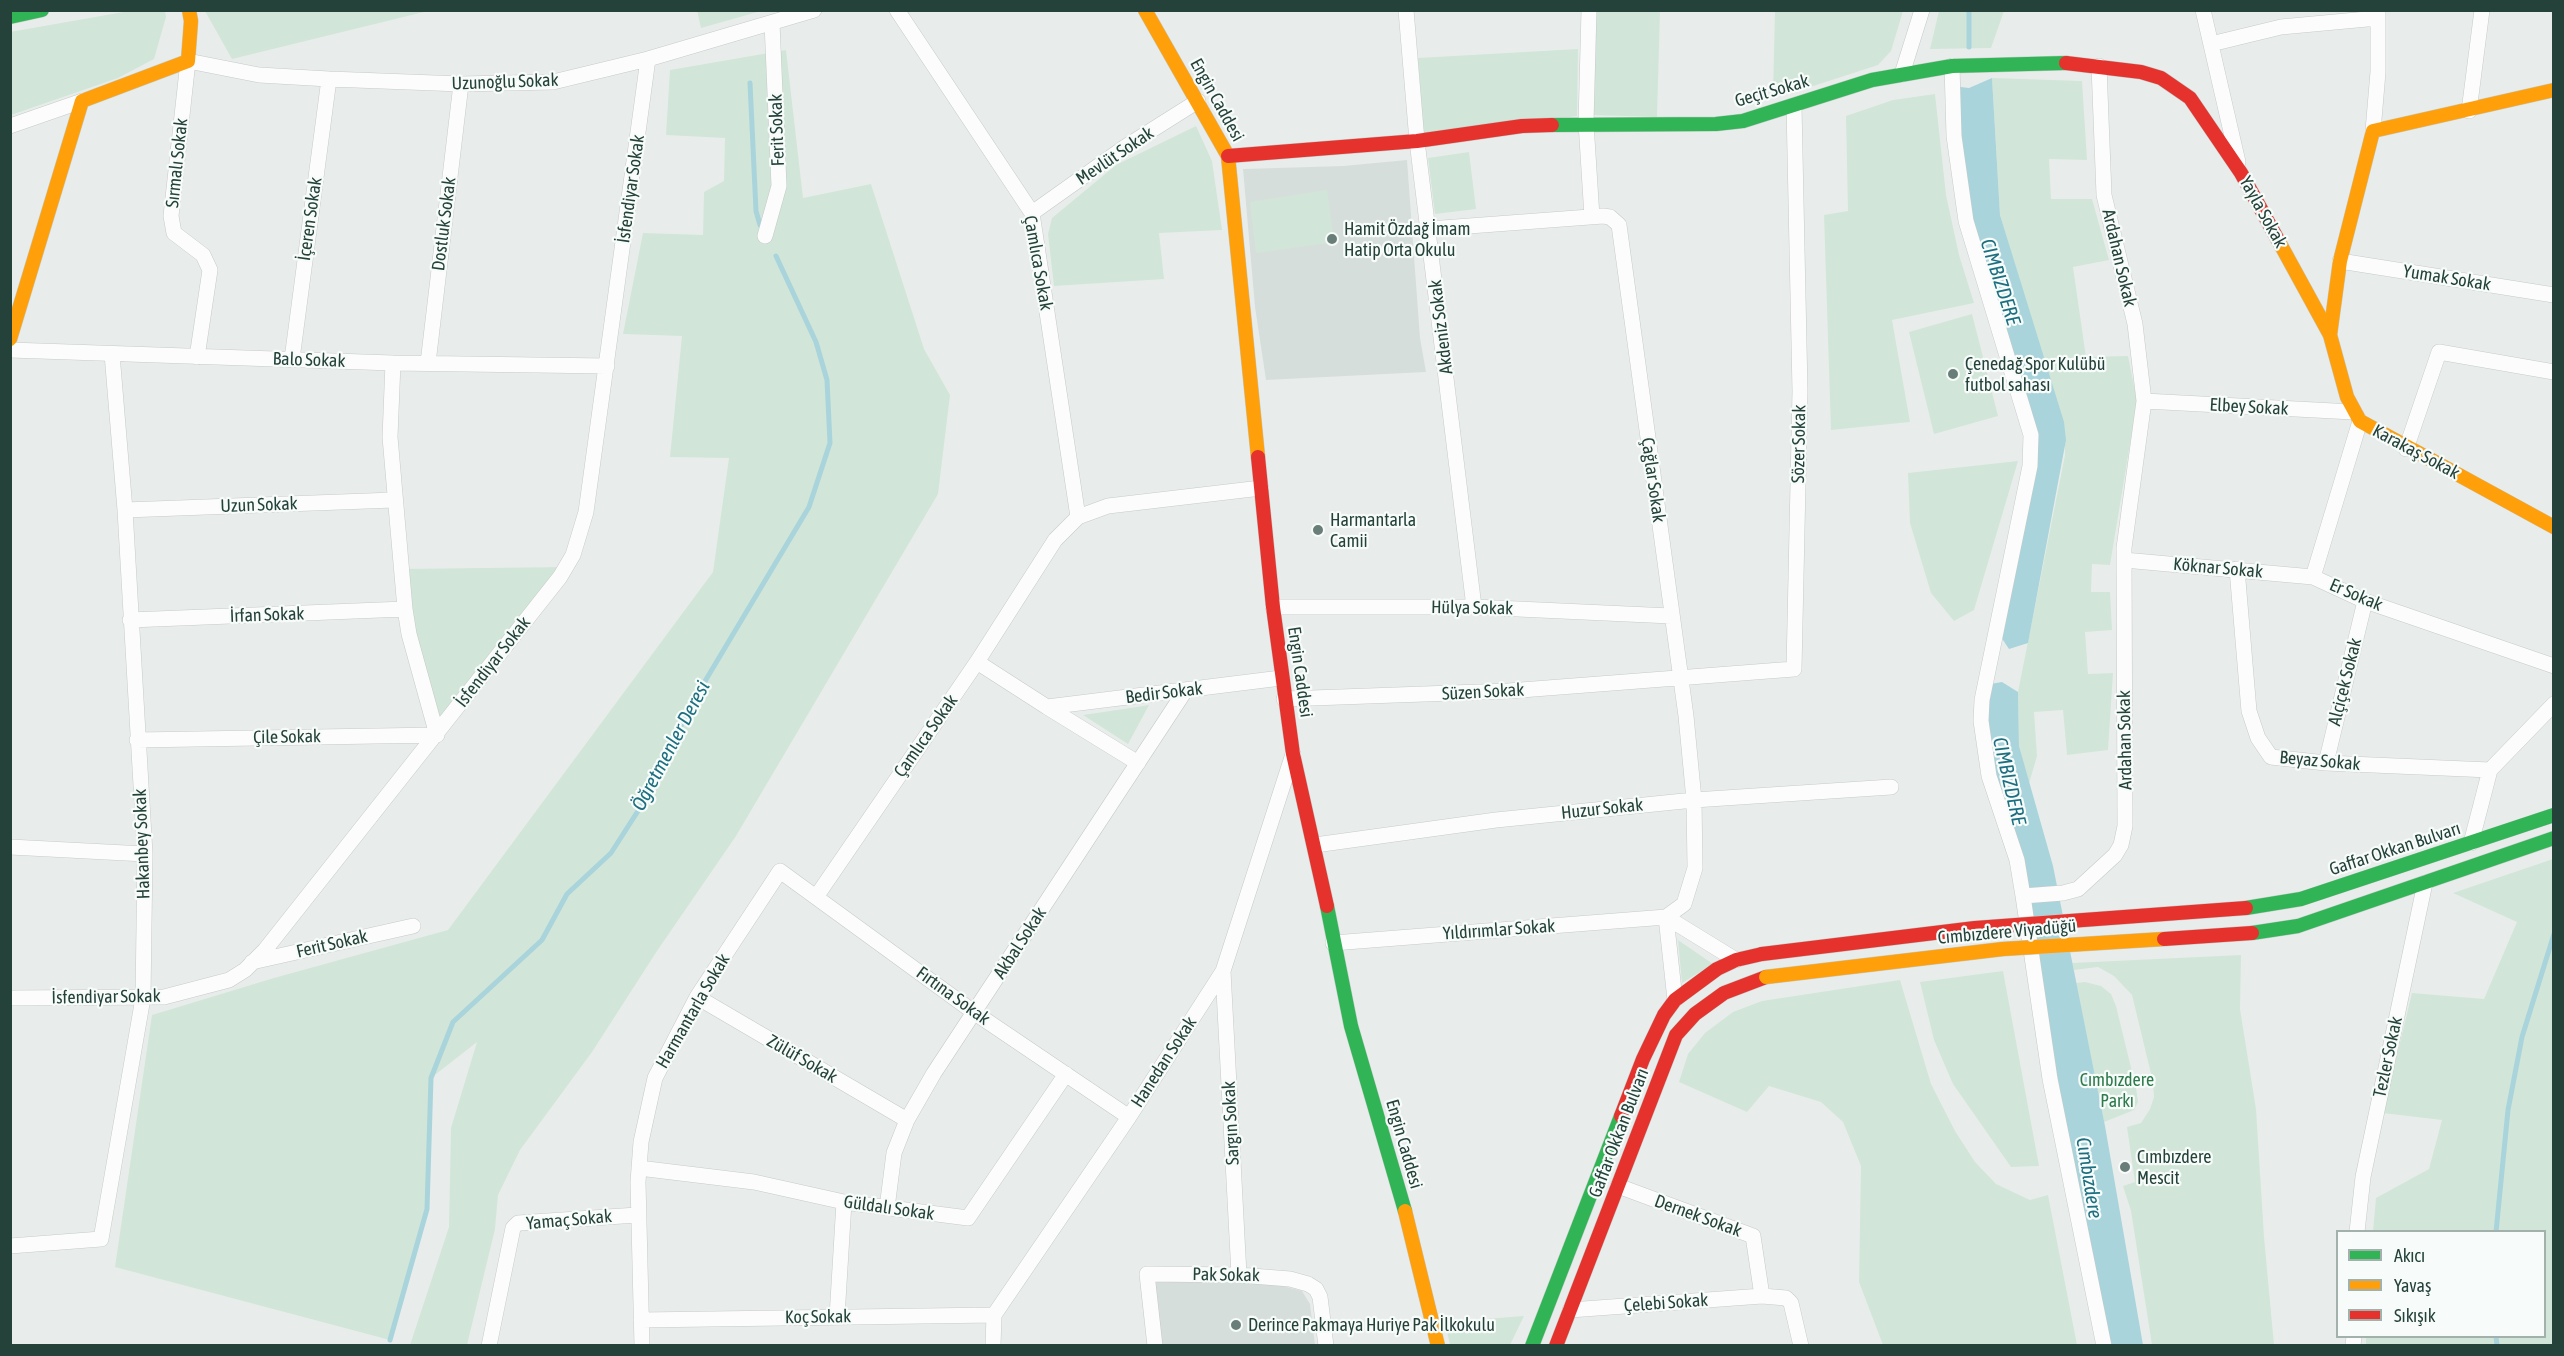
<!DOCTYPE html>
<meta charset="utf-8">
<style>
body{margin:0}
#map{position:relative;width:2564px;height:1356px;overflow:hidden;background:#e8edeb;font-family:"Asap Condensed",sans-serif}
canvas{display:block}
.frame{position:absolute;inset:0;border:12px solid #24423a;pointer-events:none}
.legend{position:absolute;left:2336px;top:1230px;width:210px;height:108px;box-sizing:border-box;background:#f7fbf9;border:2px solid #a3b1ad;margin:0;padding:8px 10px;list-style:none;font-size:18px;color:#24423a}
.legend li{display:flex;align-items:center;gap:12px;height:30px}
.legend b{width:30px;border:2px solid #a3b1ad}
</style>
<div id="map">
<canvas width="2564" height="1356"></canvas>
<div class="frame"></div>
<ul class="legend">
<li><b style="height:8px;background:#30b455"></b>Akıcı</li>
<li><b style="height:8px;background:#ff9f0a"></b>Yavaş</li>
<li><b style="height:8px;background:#e5322d"></b>Sıkışık</li>
</ul>
</div>
<script>
const g = document.querySelector('canvas').getContext('2d');
g.lineJoin = 'round';
function fill(path, color) { g.fillStyle = color; g.fill(path, 'evenodd'); }
const poly = rows => new Path2D(rows.map(r => 'M' + r).join(''));
function stroke(path, color, width, dash) { g.strokeStyle = color; g.lineWidth = width; g.lineCap = dash ? 'butt' : 'round'; g.setLineDash(dash || []); g.stroke(path); }
function write(font, color, halo, rows, align = 'center') {
  g.font = font + ' "Asap Condensed",sans-serif'; g.lineWidth = 4.5; g.setLineDash([]); g.textBaseline = 'middle'; g.strokeStyle = halo; g.fillStyle = color; for (const [text, x, y, turn = 0] of rows) {
    g.save(); g.translate(x, y); g.rotate((+turn || 0) * Math.PI / 180); g.textAlign = isNaN(turn) ? turn : align; if (halo) g.strokeText(text, 0, 0); g.fillText(text, 0, 0); g.restore();
  }
}
fill(poly([
 [1407,160,1420,338,1426,372,1266,380,1255,307,1243,169,1343,166],
 [1235,1281,1275,1284,1302,1291,1310,1304,1315,1345,1162,1345,1155,1282]
]), '#d6dedb');
fill(poly([
 [697,10,761,10,761,11,701,28],
 [129,11,165,11,166,17,154,59,118,78,11,115,10,32],
 [205,11,205,10,428,11,232,59],
 [1596,11,1660,11,1657,117,1593,115],
 [1775,11,1775,10,1903,11,1891,51,1878,65,1801,90,1773,94],
 [1939,11,1939,10,2004,11,1991,48,1930,49],
 [1578,49,1577,116,1424,135,1418,58],
 [786,50,803,198,871,184,924,349,950,395,938,494,736,836,657,951,592,1052,520,1150,498,1195,495,1229,467,1345,410,1345,449,1227,451,1128,477,1042,431,1078,427,1209,390,1340,115,1267,152,1015,274,978,448,930,713,572,729,458,670,457,682,336,623,334,643,233,703,235,704,192,724,181,725,138,666,135,670,70],
 [1992,78,2082,81,2087,160,2049,159,2051,199,2092,199,2109,260,2073,267,2086,357,2128,356,2137,401,2110,565,2092,564,2091,592,2110,592,2112,630,2085,632,2088,674,2113,673,2108,750,2067,755,2063,710,2034,712,2037,756,2028,787,2019,746,2018,692,2065,455,2065,432,2000,215],
 [1935,94,1946,195,1959,255,1974,303,1892,320,1910,422,1831,430,1824,215,1848,211,1846,116,1893,100],
 [1196,126,1212,161,1222,230,1159,233,1164,279,1054,286,1048,234,1052,218,1116,165],
 [1469,152,1476,209,1435,214,1428,158],
 [1327,190,1334,242,1256,253,1250,202],
 [1972,314,1998,416,1934,434,1909,332],
 [2018,461,1974,610,1954,621,1931,593,1910,523,1908,473],
 [566,567,437,735,401,569],
 [1149,705,1128,744,1083,715,1137,707],
 [2553,859,2553,1345,2366,1346,2366,1337,2544,1336,2544,1232,2373,1231,2376,1198,2429,1169,2442,1120,2383,1113,2412,993,2484,999,2517,922,2453,893],
 [1678,940,1713,964,1682,983],
 [2241,955,2240,1009,2256,1109,2264,1237,2274,1345,2152,1345,2131,1211,2123,1186,2135,1182,2127,1127,2141,1123,2150,1109,2154,1097,2153,1082,2132,995,2114,976,2098,967,2074,970,2072,963],
 [2003,971,2039,1166,2011,1167,1953,1084,1934,1040,1920,982],
 [1900,980,1931,1084,1955,1131,1975,1162,1996,1184,2030,1200,2048,1195,2077,1345,1883,1345,1859,1282,1861,1166,1843,1122,1821,1102,1769,1086,1747,1112,1679,1082,1688,1054,1705,1033,1733,1012,1762,1001],
 [2085,982,2101,986,2111,994,2116,1006,2136,1088,2138,1102,2134,1110,2104,1122,2076,983],
 [1524,1316,1510,1345,1450,1345,1445,1322]
]), '#d1e6d8');
fill(poly([
 [1992,78,2000,215,2064,422,2066,440,2028,643,2009,649,1997,631,2031,450,1981,275,1952,86,1969,88],
 [2002,682,2018,692,2019,746,2053,866,2105,1126,2143,1345,2104,1345,2023,896,1989,776,1985,685]
]), '#a9d4db');
stroke(poly([
 [1969,10,1969,47],
 [750,83,756,211,760,225],
 [2496,1232,2508,1110,2522,1037,2554,934],
 [2496,1336,2497,1346],
 [390,1340,427,1209,431,1078,453,1022,542,940,567,894,611,853,654,786,689,708,809,507,830,443,827,380,816,342,776,256]
]), '#a9d4db', 5);
const street = poly([
 [897,10,1032,213,1078,517],
 [1406,10,1417,141,1474,607],
 [1589,10,1586,123,1592,217],
 [2203,10,2238,162],
 [2211,44,2281,27,2378,18],
 [1952,66,1954,136,1966,221,2031,435,2030,466,1982,700,1981,721,1989,776,2017,860,2023,896],
 [2099,66,2104,195,2135,324,2144,401,2124,548,2125,826,2121,845,2115,855,2078,889,2063,893,2023,896,2050,1079,2104,1346],
 [1902,74,1922,10],
 [2469,111,2482,10],
 [10,126,82,101],
 [2373,131,2378,72,2378,10],
 [1032,213,1125,147,1198,101],
 [765,236,779,186,772,23],
 [2340,261,2554,295],
 [10,350,393,363,607,366],
 [197,357,210,270,203,255,174,233,171,216,188,61,259,75,329,79,461,84,553,82,648,59,814,10],
 [292,359,329,79],
 [393,363,390,437,405,609,409,634,437,735],
 [428,363,461,84],
 [2144,401,2353,412],
 [2406,449,2439,352,2554,372],
 [125,510,394,500],
 [2124,560,2313,577,2365,601,2554,666],
 [2237,569,2249,711,2258,738,2271,757,2326,763,2490,770],
 [2313,577,2360,421],
 [1273,607,1474,607,1671,616],
 [130,620,405,609],
 [977,662,1047,707,1281,678],
 [1284,699,1508,691,1794,669,1800,391,1794,106],
 [1047,707,1138,763],
 [137,740,437,735],
 [2326,763,2365,601],
 [2471,843,2490,770,2554,704],
 [1315,845,1496,820,1694,800,1891,787],
 [10,847,145,854],
 [816,897,977,662,1055,540,1078,517,1108,506,1261,488],
 [1666,917,1675,1000],
 [1666,917,1736,960],
 [1333,943,1666,917,1684,904,1695,868,1694,800,1686,716,1619,225,1610,217,1603,216,1429,229],
 [252,962,413,926],
 [1223,971,1239,1275],
 [697,997,907,1120],
 [10,998,164,997,229,980,245,970,265,950,560,577,573,555,586,512,648,59],
 [639,1168,754,1182,844,1202,968,1218,1066,1074],
 [1618,1186,1753,1236,1762,1296,1786,1298,1791,1303,1801,1346],
 [887,1208,894,1153,907,1120,934,1073,1185,691],
 [2357,1232,2363,1177,2425,883],
 [10,1246,101,1239,143,998,145,854,125,510,112,354],
 [1570,1310,1762,1296],
 [837,1317,844,1202],
 [641,1320,994,1315],
 [489,1346,513,1228,518,1223,637,1215],
 [642,1346,638,1182,641,1142,655,1078,697,997,780,871,975,1013,1129,1117],
 [993,1346,994,1315,1129,1117,1223,971,1293,754],
 [1155,1346,1147,1274,1239,1275,1290,1279,1308,1284,1316,1289,1320,1297,1326,1346],
 [2353,1346,2354,1336]
]);
const fast = poly([
 [10,17,42,10],
 [1552,125,1716,124,1743,121,1872,80,1952,66,2066,63],
 [1327,906,1351,1026,1405,1211],
 [2246,908,2301,899,2554,815],
 [2252,933,2298,926,2554,838],
 [1532,1346,1621,1116]
]);
const slow = poly([
 [1145,10,1228,156,1258,457],
 [2278,240,2330,335,2347,397,2360,421,2554,527],
 [2330,335,2340,261,2373,131,2554,90],
 [10,339,82,101,188,61,191,21,189,10],
 [1405,1211,1438,1346]
]);
const jam = poly([
 [2066,63,2141,72,2161,78,2190,98,2241,173,2278,240],
 [1228,156,1417,141,1522,126,1552,125],
 [1258,457,1273,607,1293,754,1327,906],
 [1621,1116,1643,1059,1664,1015,1675,1000,1717,969,1736,960,1762,954],
 [1556,1346,1676,1035,1695,1014,1724,993,1766,977]
]);
stroke(street, '#c5cac8', 16);
stroke(fast, '#c3cbc8', 15);
stroke(slow, '#c3cbc8', 15);
stroke(jam, '#c3cbc8', 15);
stroke(street, '#fcfcfc', 15);
stroke(fast, '#30b455', 14);
stroke(slow, '#ff9f0a', 14);
stroke(jam, '#e5322d', 14);
const slowBridge = poly([
 [1766,977,2003,949,2164,939]
]);
const jamBridge = poly([
 [2164,939,2252,933],
 [1762,954,1975,928,2246,908]
]);
stroke(slowBridge, '#c3cbc8', 15, []);
stroke(jamBridge, '#c3cbc8', 15, []);
stroke(slowBridge, '#ff9f0a', 14);
stroke(jamBridge, '#e5322d', 14);
for (const [x, y, r, color] of [
 [1332,239,6,"#697e78"],
 [1953,374,6,"#697e78"],
 [1318,530,6,"#697e78"],
 [2125,1167,6,"#697e78"],
 [1236,1325,6,"#697e78"]
]) { const dot = new Path2D(); dot.arc(x, y, r, 0, 2 * Math.PI); g.fillStyle = color; g.fill(dot); stroke(dot, '#f7fbf9', 2); }
write('18px', '#24423a', '#f7fbf9', [
 ["Uzunoğlu Sokak",505,82,-2],
 ["Geçit Sokak",1772,91,-16],
 ["Engin Caddesi",1217,100,61],
 ["Ferit Sokak",777,130,-92],
 ["Mevlüt Sokak",1115,156,-34],
 ["Sırmalı Sokak",177,163,-84],
 ["İsfendiyar Sokak",631,189,-82],
 ["Yayla Sokak",2263,212,61],
 ["İçeren Sokak",310,219,-82],
 ["Dostluk Sokak",444,224,-83],
 ["Ardahan Sokak",2119,258,77],
 ["Çamlıca Sokak",1038,263,80],
 ["Yumak Sokak",2447,278,9],
 ["Akdeniz Sokak",1441,327,-97],
 ["Balo Sokak",309,360,2],
 ["Elbey Sokak",2249,407,3],
 ["Sözer Sokak",1799,444,-89],
 ["Karakaş Sokak",2416,452,28],
 ["Çağlar Sokak",1653,480,82],
 ["Uzun Sokak",259,505,-2],
 ["Köknar Sokak",2218,568,5],
 ["Er Sokak",2356,595,23],
 ["Hülya Sokak",1472,608,1],
 ["İrfan Sokak",267,615,-2],
 ["İsfendiyar Sokak",493,662,-52],
 ["Engin Caddesi",1300,672,82],
 ["Alçiçek Sokak",2345,682,-76],
 ["Süzen Sokak",1483,692,-3],
 ["Bedir Sokak",1164,693,-7],
 ["Çamlıca Sokak",926,736,-55],
 ["Çile Sokak",287,737,-1],
 ["Ardahan Sokak",2125,740,-91],
 ["Beyaz Sokak",2320,761,5],
 ["Huzur Sokak",1602,809,-6],
 ["Hakanbey Sokak",142,844,-92],
 ["Gaffar Okkan Bulvarı",2395,849,-18],
 ["Yıldırımlar Sokak",1499,930,-4],
 ["Cımbızdere Viyadüğü",2007,932,-5],
 ["Akbal Sokak",1020,943,-57],
 ["Ferit Sokak",332,944,-13],
 ["Fırtına Sokak",953,996,36],
 ["İsfendiyar Sokak",106,997,-1],
 ["Harmantarla Sokak",693,1011,-60],
 ["Tezler Sokak",2388,1057,-78],
 ["Zülüf Sokak",802,1059,30],
 ["Hanedan Sokak",1164,1062,-57],
 ["Sargın Sokak",1231,1123,-93],
 ["Gaffar Okkan Bulvarı",1619,1133,-69],
 ["Engin Caddesi",1404,1144,74],
 ["Güldalı Sokak",889,1208,8],
 ["Dernek Sokak",1698,1216,20],
 ["Yamaç Sokak",569,1220,-5],
 ["Pak Sokak",1226,1275,1],
 ["Çelebi Sokak",1666,1303,-4],
 ["Koç Sokak",818,1317,-1]
]);
write('18px', '#24423a', '#f7fbf9', [
 ["Hamit Özdağ İmam",1344,229],
 ["Hatip Orta Okulu",1344,250],
 ["Çenedağ Spor Kulübü",1965,364],
 ["futbol sahası",1965,385],
 ["Harmantarla",1330,520],
 ["Camii",1330,541],
 ["Cımbızdere",2137,1157],
 ["Mescit",2137,1178],
 ["Derince Pakmaya Huriye Pak İlkokulu",1248,1325]
], 'left');
write('18px', '#2d7a4b', '#f7fbf9', [
 ["Cımbızdere",2117,1080],
 ["Parkı",2117,1101]
]);
write('italic 20px', '#1c6f80', '#f7fbf9', [
 ["CIMBIZDERE",2000,282,72],
 ["Öğretmenler Deresi",671,746,-62],
 ["CIMBIZDERE",2009,781,77],
 ["Cımbızdere",2089,1178,81]
]);
</script>
